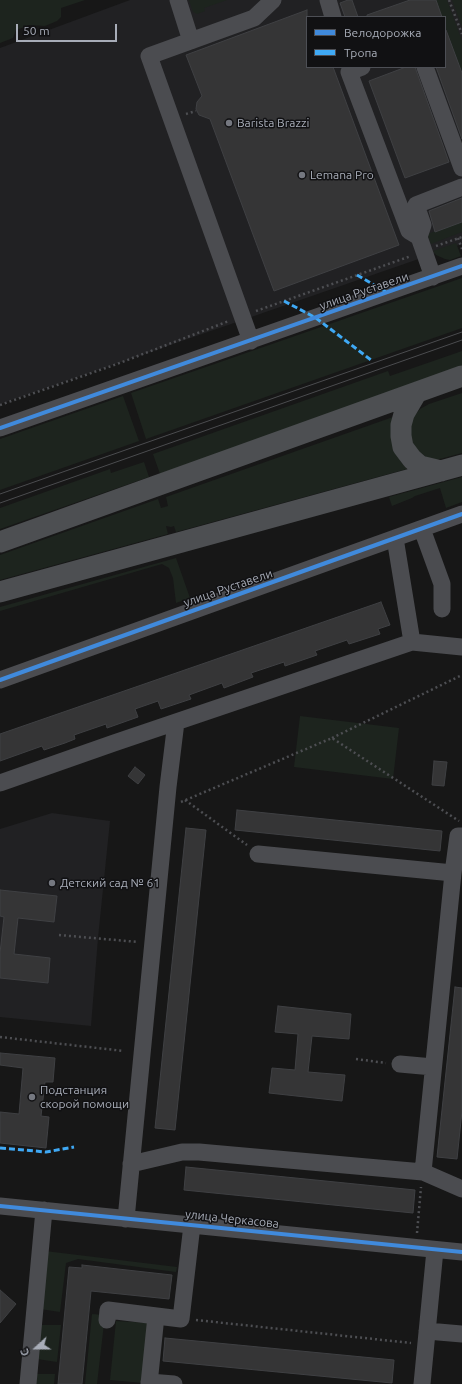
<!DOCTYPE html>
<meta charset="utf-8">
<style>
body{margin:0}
#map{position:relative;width:462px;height:1384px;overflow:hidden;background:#171717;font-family:Ubuntu,sans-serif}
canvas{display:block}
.legend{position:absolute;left:306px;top:16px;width:140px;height:52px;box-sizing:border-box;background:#111113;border:1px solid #4d4f55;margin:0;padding:5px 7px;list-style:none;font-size:12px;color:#a8adb8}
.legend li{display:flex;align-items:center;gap:8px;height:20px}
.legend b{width:20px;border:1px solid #4d4f55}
.north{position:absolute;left:16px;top:1328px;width:40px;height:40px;-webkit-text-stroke:3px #111113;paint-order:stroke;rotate:249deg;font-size:11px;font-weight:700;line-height:16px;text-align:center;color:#a8adb8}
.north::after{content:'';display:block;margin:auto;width:14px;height:18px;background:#a8adb8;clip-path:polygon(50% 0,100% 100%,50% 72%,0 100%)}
.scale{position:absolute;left:16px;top:24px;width:101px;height:18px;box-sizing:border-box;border:2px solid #a8adb8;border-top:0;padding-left:5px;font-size:12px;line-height:14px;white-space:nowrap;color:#a8adb8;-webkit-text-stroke:3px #111113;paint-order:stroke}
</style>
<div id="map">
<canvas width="462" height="1384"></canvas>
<ul class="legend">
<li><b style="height:5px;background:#408adc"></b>Велодорожка</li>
<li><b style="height:5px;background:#3fa9f5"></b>Тропа</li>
</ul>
<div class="north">С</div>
<div class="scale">50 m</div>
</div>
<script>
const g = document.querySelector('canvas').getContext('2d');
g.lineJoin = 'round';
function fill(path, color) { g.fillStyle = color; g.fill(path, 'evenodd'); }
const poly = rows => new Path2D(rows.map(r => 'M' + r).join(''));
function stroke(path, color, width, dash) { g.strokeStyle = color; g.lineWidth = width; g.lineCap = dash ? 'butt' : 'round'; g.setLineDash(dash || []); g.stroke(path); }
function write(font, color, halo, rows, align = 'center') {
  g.font = font + ' Ubuntu,sans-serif'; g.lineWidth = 3; g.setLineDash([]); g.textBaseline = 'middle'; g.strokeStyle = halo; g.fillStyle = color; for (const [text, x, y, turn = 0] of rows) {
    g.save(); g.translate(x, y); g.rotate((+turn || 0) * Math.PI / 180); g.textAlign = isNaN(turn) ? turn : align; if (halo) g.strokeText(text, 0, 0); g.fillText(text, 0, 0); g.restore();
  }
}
fill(poly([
 [130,0,462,0,462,244,0,404,0,48],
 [307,17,445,17,445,67,307,67],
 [52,813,110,821,98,938,91,1026,0,1017,0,829]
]), '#212123');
fill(poly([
 [0,0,85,0,61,8,61,17,57,21,45,26,30,25,16,30,13,38,0,43],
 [189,0,227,0,204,8,205,11,197,14,193,12],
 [436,0,447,0,462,41,462,73,445,26,445,17,442,17],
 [452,0,462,0,462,27],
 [462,222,462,232,431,244,427,234],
 [456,243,461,256,450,260,445,259,436,255,433,251],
 [462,278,462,328,146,439,131,393],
 [462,351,462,368,160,474,153,454,388,371,390,376],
 [462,393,462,453,436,460,428,459,414,447,410,437,410,426,413,417,420,409,429,404],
 [123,396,139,441,0,490,0,439],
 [393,417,401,462,407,469,176,532,174,526,171,527,166,526,168,534,0,580,0,555,158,499,161,508,168,506,166,497],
 [144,462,149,477,0,529,0,508,110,469,111,473],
 [462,477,462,502,446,508,440,488,415,496,412,498,392,506,389,497],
 [176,558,190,598,176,603,173,578,169,568,162,564,0,611,0,607],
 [300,716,399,728,393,779,294,767],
 [45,1251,177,1267,176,1272,78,1259,66,1263,60,1312,40,1309],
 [92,1314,105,1315,97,1384,85,1384],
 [116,1321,151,1323,143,1383,110,1380],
 [41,1325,61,1325,57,1362,37,1359],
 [37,1374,55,1374,54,1384,36,1384]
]), '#1d241e');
const building = poly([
 [348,0,352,0,358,17,345,17,340,3,348,0],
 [410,0,436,0,442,17,367,17,367,15,410,0],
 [307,10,307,67,333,67,399,245,274,291,210,119,199,115,196,109,197,102,202,96,186,55,307,10],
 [445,30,446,30,462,73,462,139,436,67,445,67,445,30],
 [406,67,415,67,449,162,405,178,369,81,406,67],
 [462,198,462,222,435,232,429,211,462,198],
 [381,602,390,625,378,629,380,634,349,644,347,640,315,651,317,655,285,666,284,662,251,673,253,677,224,688,222,683,189,695,191,699,161,709,158,701,135,709,138,717,107,728,106,724,74,735,75,739,65,743,44,750,42,746,0,761,0,734,381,602],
 [434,761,447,762,444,786,432,785,434,761],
 [135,767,145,775,138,784,128,776,135,767],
 [237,810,442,831,440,851,235,830,237,810],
 [186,828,206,830,175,1130,155,1128,186,828],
 [0,890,57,896,54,922,18,918,14,954,50,958,48,983,0,978,0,953,4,917,0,916,0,890],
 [455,987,462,988,462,1111,457,1159,437,1157,455,987],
 [278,1006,351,1014,349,1039,312,1036,308,1072,345,1075,342,1101,269,1093,272,1068,295,1070,298,1034,275,1032,278,1006],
 [0,1053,55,1058,53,1082,45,1082,41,1116,49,1117,46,1148,0,1143,0,1112,19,1114,23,1068,0,1065,0,1053],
 [186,1167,415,1190,413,1213,184,1190,186,1167],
 [82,1265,172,1275,169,1299,91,1291,82,1384,58,1384,69,1267,82,1268,82,1265],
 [0,1290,16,1304,0,1323,0,1290],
 [165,1338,394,1360,392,1383,163,1361,165,1338]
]);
fill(building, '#353536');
stroke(building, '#3f4043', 1);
stroke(poly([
 [449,0,462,34],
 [186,114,196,111],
 [458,238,462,249],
 [436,246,462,237],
 [256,311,411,256],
 [0,405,117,364,229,321],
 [332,738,462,675],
 [185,800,247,845],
 [181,802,332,738,459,821],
 [59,935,138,942],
 [0,1037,124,1051],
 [356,1059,386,1063],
 [417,1233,421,1187],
 [196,1320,411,1343]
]), '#4d4e52', 2.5, [2, 3]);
stroke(poly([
 [178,0,191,41],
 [328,0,333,17],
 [362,67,349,72,409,231,419,237,433,277],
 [425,67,462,168],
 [419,237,423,225,416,205,462,187],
 [251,341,149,56,254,18,273,0],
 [0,428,462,266],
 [422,529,442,584,442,609],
 [395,538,412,642],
 [0,680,462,514],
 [0,783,114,743,412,642,462,647],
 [258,854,453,873,423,1172],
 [453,873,458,836,462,836],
 [400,1064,433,1067],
 [131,1164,182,1152,199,1152,423,1172,462,1189],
 [0,1206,462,1252],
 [126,1219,168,787,176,722],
 [107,1320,108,1310,181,1319,192,1225],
 [427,1331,462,1334],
 [149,1382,174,1384],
 [28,1384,44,1210],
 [149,1384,156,1316],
 [422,1384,435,1250]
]), '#4b4c50', 17);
stroke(poly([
 [417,392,404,414,401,425,401,436,403,447,412,459,420,466,441,471],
 [0,542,462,376],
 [0,592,462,465]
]), '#4d4f52', 21);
stroke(poly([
 [0,494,462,332],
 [0,503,462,340]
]), '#4b4c4f', 1);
stroke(poly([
 [357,275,388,293],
 [284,301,316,318,371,360],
 [0,1148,46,1152,74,1147]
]), '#3fa9f5', 3, [6, 3]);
stroke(poly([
 [0,428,462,266],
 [0,680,462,514],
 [0,1206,462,1252]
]), '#408adc', 4);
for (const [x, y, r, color] of [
 [229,123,4,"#757880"],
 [302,175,4,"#757880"],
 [52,883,4,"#757880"],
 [32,1097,4,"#757880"]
]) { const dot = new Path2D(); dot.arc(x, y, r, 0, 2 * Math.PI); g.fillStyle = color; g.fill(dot); stroke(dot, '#111113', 1.5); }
write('12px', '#a8adb8', '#111113', [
 ["Barista Brazzi",237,123],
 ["Lemana Pro",310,175],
 ["Детский сад № 61",60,883],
 ["Подстанция",40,1090],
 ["скорой помощи",40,1104]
], 'left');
write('12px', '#a8adb8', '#111113', [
 ["улица Руставели",364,291,-19],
 ["улица Руставели",228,588,-19],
 ["улица Черкасова",232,1219,6]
]);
</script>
